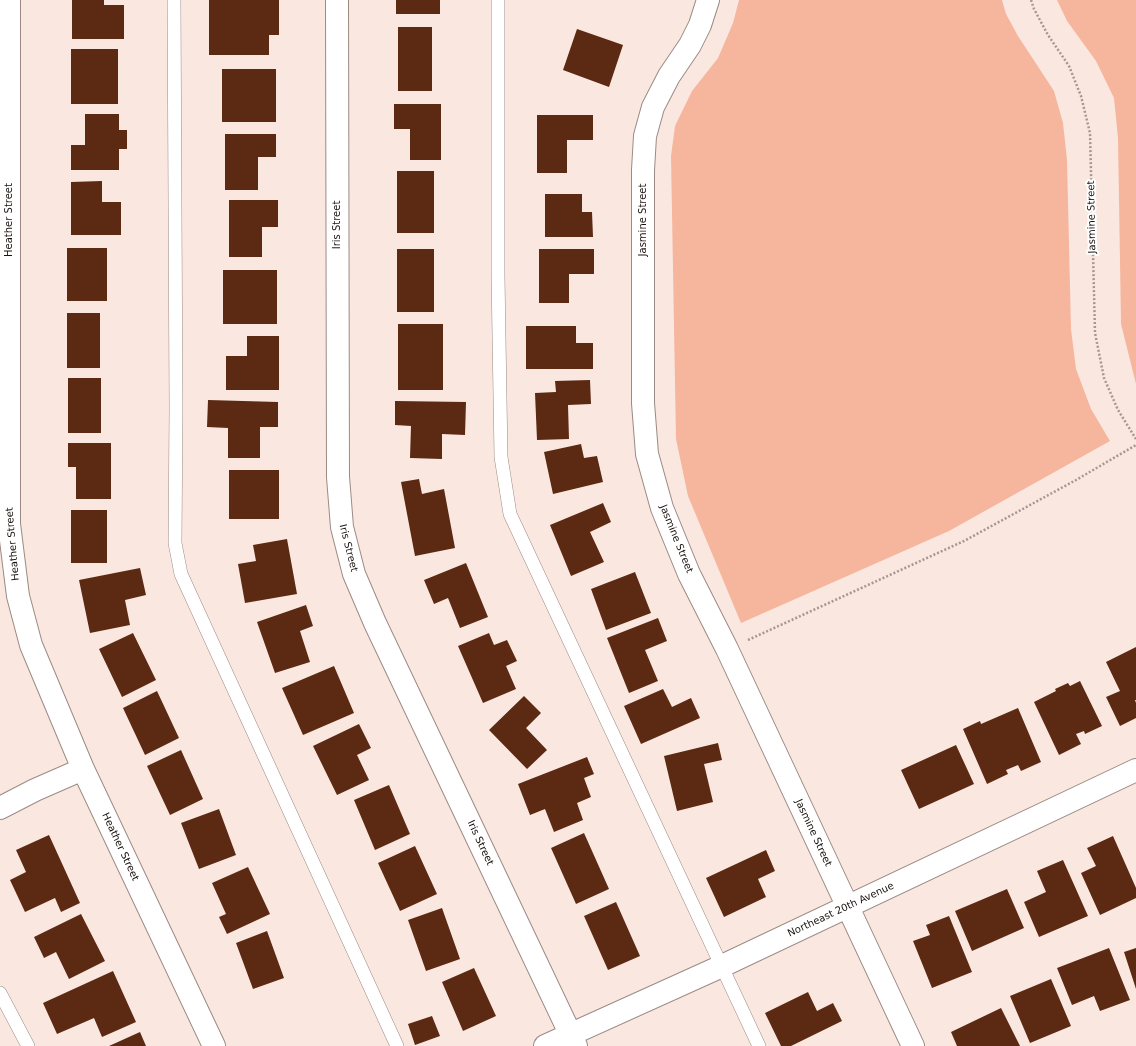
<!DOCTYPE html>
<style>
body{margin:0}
canvas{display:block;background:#fae7e0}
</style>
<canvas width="1136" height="1046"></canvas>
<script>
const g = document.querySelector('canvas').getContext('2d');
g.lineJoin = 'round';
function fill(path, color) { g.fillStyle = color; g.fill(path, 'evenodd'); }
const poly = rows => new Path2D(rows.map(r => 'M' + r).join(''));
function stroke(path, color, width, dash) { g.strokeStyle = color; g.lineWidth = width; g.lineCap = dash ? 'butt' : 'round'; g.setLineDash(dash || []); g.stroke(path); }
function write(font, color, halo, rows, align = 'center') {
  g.font = font + ' "DejaVu Sans",sans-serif'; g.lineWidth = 4; g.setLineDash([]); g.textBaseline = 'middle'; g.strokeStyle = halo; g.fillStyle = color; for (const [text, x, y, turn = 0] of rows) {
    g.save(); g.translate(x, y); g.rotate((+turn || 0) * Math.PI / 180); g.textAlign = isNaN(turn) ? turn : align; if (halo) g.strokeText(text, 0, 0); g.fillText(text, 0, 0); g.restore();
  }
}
fill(poly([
 [739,0,1002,0,1006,14,1018,36,1054,91,1063,123,1067,160,1071,329,1076,369,1091,409,1110,441,949,531,741,623,688,496,676,439,671,156,675,126,692,91,718,58,733,23],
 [1057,0,1136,0,1136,384,1121,324,1118,138,1114,98,1096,61,1067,21]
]), '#f6b69d');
fill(poly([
 [72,0,104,0,104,5,124,5,124,39,72,39],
 [209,0,279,0,279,35,269,35,269,55,209,55],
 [396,0,440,0,440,14,396,14],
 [398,27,432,27,432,91,398,91],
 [577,29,623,45,609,87,563,70],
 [71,49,118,49,118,104,71,104],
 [222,69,276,69,276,122,222,122],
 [394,104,441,104,441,160,410,160,410,129,394,129],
 [85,114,119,114,119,130,127,130,127,149,119,149,119,170,71,170,71,145,85,145],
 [537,115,593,115,593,140,567,140,567,173,537,173],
 [225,134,276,134,276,157,258,157,258,190,225,190],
 [397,171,434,171,434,233,397,233],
 [102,181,102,202,121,202,121,235,71,235,71,182],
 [545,194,582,194,582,212,592,212,593,237,545,237],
 [229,200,278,200,278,227,262,227,262,257,229,257],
 [67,248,107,248,107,301,67,301],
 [397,249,434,249,434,312,397,312],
 [539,249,594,249,594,274,569,274,569,303,539,303],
 [223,270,277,270,277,324,223,324],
 [67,313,100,313,100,368,67,368],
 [398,324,443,324,443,390,398,390],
 [526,326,576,326,576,343,593,343,593,369,526,369],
 [247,336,279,336,279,390,226,390,226,356,247,356],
 [68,378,101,378,101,433,68,433],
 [590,380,591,404,568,405,569,439,537,440,535,393,556,392,555,381],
 [208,400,278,402,278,427,260,427,260,458,228,458,228,428,207,427],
 [395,401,466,402,465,435,442,434,442,459,410,458,411,426,395,425],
 [68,443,111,443,111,499,76,499,76,467,68,467],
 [581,444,584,458,597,456,603,482,553,494,544,452],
 [229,470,279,470,279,519,229,519],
 [419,479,422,494,444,489,455,548,415,556,401,482],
 [603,503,611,522,590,532,604,562,571,576,550,525],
 [71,510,107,510,107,563,71,563],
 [287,539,297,594,245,603,238,564,256,561,253,545],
 [466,563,488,617,460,628,448,598,434,604,424,580],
 [140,568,146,595,125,600,130,625,90,633,79,580],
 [635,572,651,613,606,630,591,589],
 [306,605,313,626,300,631,310,662,275,673,257,622],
 [658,618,667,641,645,650,658,681,629,693,607,638],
 [133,633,156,680,122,697,99,649],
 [489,633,494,645,507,640,517,661,506,666,516,689,483,703,458,646],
 [1136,647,1136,700,1135,700,1136,703,1136,718,1120,726,1106,697,1120,691,1106,662],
 [334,666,354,713,303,735,282,688],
 [1080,681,1102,726,1085,734,1084,731,1076,734,1081,744,1059,755,1034,702,1056,691,1055,689,1068,683,1070,686],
 [663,689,672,707,691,698,700,718,641,744,624,706],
 [157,691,179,738,145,755,123,708],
 [524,696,541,713,526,728,547,750,527,769,489,730],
 [1018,708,1041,762,1021,771,1018,765,1006,770,1008,774,987,784,963,729,980,721,981,724],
 [359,724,371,748,357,755,369,780,337,795,313,746],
 [718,743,722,760,704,764,713,802,677,811,664,756],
 [956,745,974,784,919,809,901,770],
 [181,750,203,799,170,815,147,766],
 [587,757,594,774,584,778,591,797,577,803,583,820,554,832,545,809,530,815,518,784],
 [389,785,410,834,375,850,354,800],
 [219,809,236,855,199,869,181,823],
 [584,833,609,889,576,904,551,848],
 [49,835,80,903,61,912,55,898,25,912,10,880,26,872,16,850],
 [1113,836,1136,888,1136,898,1100,915,1081,873,1096,866,1087,848],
 [415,846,437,894,400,911,378,863],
 [766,850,775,871,758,879,766,897,724,917,706,878],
 [1063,860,1088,916,1039,937,1024,902,1046,892,1037,871],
 [248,867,270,914,227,934,219,917,226,914,212,883],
 [1007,889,1024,928,972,951,955,911],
 [616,902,640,956,608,970,584,916],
 [442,908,460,959,426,971,408,920],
 [81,914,105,961,69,979,56,952,44,958,34,937],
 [949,916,972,972,932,988,913,941,930,935,926,925],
 [267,931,284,978,253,989,236,943],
 [1109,948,1130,1000,1100,1011,1094,996,1072,1005,1057,968],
 [1136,948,1136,989,1124,952],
 [474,968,496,1016,463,1031,442,982],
 [113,971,136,1022,102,1037,94,1018,57,1034,43,1003],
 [1051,979,1071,1026,1030,1043,1010,996],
 [808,992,817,1011,833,1003,842,1021,791,1046,781,1046,765,1013],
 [1001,1008,1020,1046,957,1046,951,1032],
 [432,1016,440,1036,415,1045,408,1024],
 [140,1032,146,1046,109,1046]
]), '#5c2912');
const lane = poly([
 [174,0,176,409,175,543,181,574,397,1046],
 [498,0,498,276,501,457,510,514,759,1046],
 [0,993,28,1046]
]);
const street = poly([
 [337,0,338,477,342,527,354,574,375,623,576,1046],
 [708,0,700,25,690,45,669,76,653,107,645,136,643,170,643,403,647,454,662,508,689,574,727,649,913,1046],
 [545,1046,722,966,1136,770]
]);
const secondary = poly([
 [9,0,9,524,18,596,31,645,83,769,214,1046],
 [0,808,35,790,83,769]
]);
stroke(lane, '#9b8b84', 14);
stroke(street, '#9b8b84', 24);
stroke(secondary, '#9b8b84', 24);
stroke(poly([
 [1031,0,1034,9,1048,35,1069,66,1081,96,1090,133,1095,333,1104,378,1118,410,1136,439],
 [748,640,964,541,1076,480,1136,445]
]), '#a59792', 2.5, [2, 2]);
stroke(lane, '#fff', 13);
stroke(street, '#fff', 22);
stroke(secondary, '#fff', 22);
write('10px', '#18120f', '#fff', [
 ["Jasmine Street",1092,217,-91],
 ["Heather Street",9,220,-90],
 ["Jasmine Street",643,220,-90],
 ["Iris Street",337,225,-90],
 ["Jasmine Street",676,539,68],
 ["Heather Street",13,544,-95],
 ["Iris Street",348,548,76],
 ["Jasmine Street",813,833,65],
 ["Iris Street",480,843,65],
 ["Heather Street",120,847,65],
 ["Northeast 20th Avenue",841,910,-25]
]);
</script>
